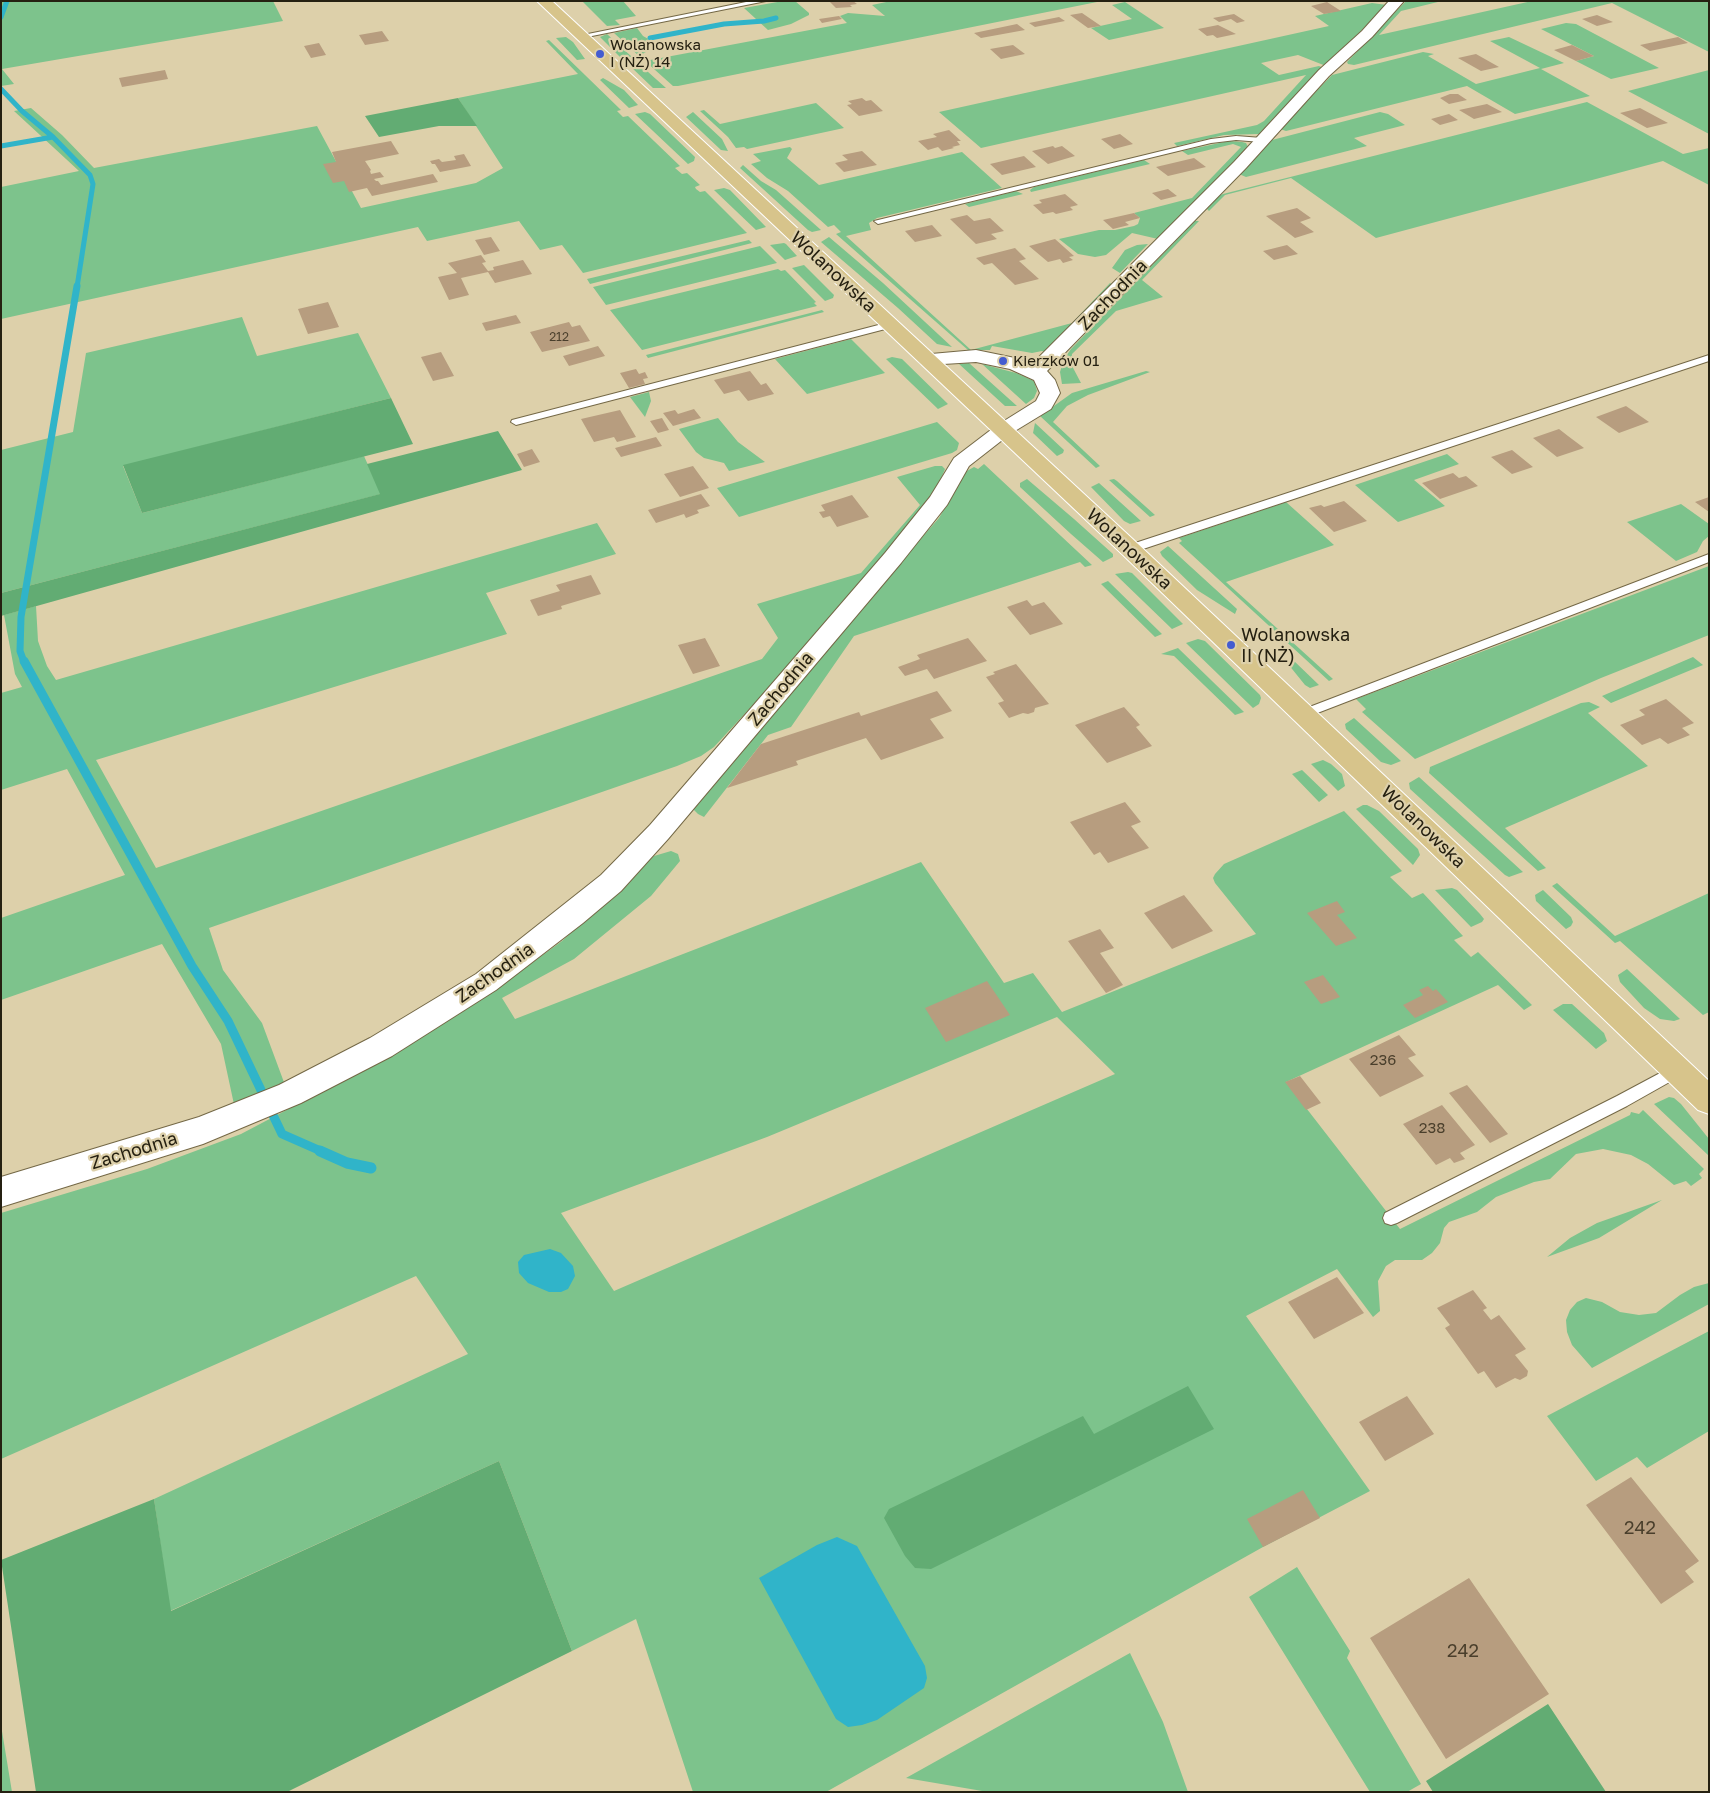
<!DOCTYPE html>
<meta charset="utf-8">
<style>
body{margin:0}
#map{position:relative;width:1710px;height:1793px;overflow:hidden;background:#ddd0aa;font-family:"Golos Text",sans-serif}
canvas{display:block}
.frame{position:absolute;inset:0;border:2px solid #252011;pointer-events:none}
</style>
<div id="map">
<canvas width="1710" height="1793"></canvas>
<div class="frame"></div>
</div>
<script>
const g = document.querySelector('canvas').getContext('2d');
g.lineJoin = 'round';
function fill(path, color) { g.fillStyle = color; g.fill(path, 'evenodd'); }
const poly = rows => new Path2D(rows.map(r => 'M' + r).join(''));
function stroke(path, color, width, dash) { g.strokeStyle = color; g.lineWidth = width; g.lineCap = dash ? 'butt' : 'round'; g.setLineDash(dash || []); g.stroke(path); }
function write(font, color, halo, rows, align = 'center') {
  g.font = font + ' "Golos Text",sans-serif'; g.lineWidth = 4.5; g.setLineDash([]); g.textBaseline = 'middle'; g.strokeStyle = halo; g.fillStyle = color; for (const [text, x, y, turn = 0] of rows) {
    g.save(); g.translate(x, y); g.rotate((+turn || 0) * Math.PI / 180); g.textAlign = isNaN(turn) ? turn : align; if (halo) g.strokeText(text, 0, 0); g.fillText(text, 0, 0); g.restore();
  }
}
fill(poly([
 [1,1,273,1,283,21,2,69,14,84,1,86],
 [582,1,623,1,636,16,615,20,620,25,607,26],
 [783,1,795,1,809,13,809,15,791,24,768,30,744,8],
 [891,1,1102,1,678,86,673,86,645,61,847,23,840,16,848,13,885,16,872,5],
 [1406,1,1442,1,1401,11,1379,35,1532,1,1709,1,1709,52,1612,3,1354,65,1348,64,1347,62],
 [1125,2,1164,28,1109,40,1091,28,1132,19,1112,5],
 [1372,3,1387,5,1326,66,1298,55,1261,63,1279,75,1319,66,1324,68,1259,134,1224,135,1177,146,1174,143,1257,125,1264,121,1306,75,981,148,939,112,1329,26,1315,16],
 [1566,23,1576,24,1659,68,1611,79,1576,61,1594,56,1541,29],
 [637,28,643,36,652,41,653,46,651,49,639,56,614,33],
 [607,34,632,57,620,57,600,37],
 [566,37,573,42,585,59,577,60,556,38],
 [1509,37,1564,63,1541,69,1590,96,1515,114,1467,86,1286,131,1280,129,1332,75,1423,52,1434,54,1428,56,1476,84,1540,68,1490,41],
 [549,40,621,110,617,111,623,117,628,116,680,166,675,168,682,174,687,173,700,185,695,187,696,189,700,192,705,191,747,233,583,273,562,245,540,250,519,221,427,241,418,227,1,319,1,187,79,171,14,111,31,108,62,135,94,168,317,126,361,208,476,183,503,168,458,98,578,74,546,41],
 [638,63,666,88,653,88,631,67,632,64],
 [1709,70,1709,134,1628,91],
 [603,78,624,90,638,105,629,108,600,80],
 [1587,102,1683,154,1709,148,1709,185,1663,161,1376,238,1291,178,1225,195,1209,211,1207,209,1218,196,1223,194],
 [816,103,844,128,747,149,744,147,736,148,728,137,700,111,704,110,720,124],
 [645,112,650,114,695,157,694,161,688,164,635,114],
 [693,112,722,139,728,151,721,150,686,117],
 [1380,112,1388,114,1405,125,1354,138,1367,146,1246,177,1239,174,1272,140],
 [1229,141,1242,142,1246,143,1248,147,1158,239,1132,233,1106,255,1095,257,1078,254,1059,239,1099,230,1115,230,1134,226,1138,224,1140,218,1134,213,1192,198,1241,147,1233,144,1188,155,1182,151],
 [790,147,792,149,787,158,819,185,962,152,1002,188,877,218,869,223,871,230,846,236,971,350,1072,323,1110,283,1113,285,1047,353,1042,351,1032,353,992,346,990,350,968,350,836,234,841,232,834,225,828,227,788,191,767,178,751,164,761,161,753,154],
 [1144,160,1150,164,1031,192,1030,190,1034,187],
 [743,165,761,181,776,190,821,230,812,232,808,230,740,168],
 [724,188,730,190,766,227,756,230,714,190],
 [1016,191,1023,194,969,207,965,204],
 [1195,221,1199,221,1142,280,1163,297,1116,311,1072,354,1071,364,1081,383,1062,384,1060,372,1064,359,1071,349],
 [829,237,883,283,952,347,937,344,898,308,821,242],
 [749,240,752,243,590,284,587,279],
 [784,243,786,244,797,256,785,260,770,245],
 [1148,244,1120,273,1112,268,1125,250,1137,245],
 [760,246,777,263,606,305,593,287],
 [804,265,834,295,833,298,825,301,792,268],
 [778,269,781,271,785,270,816,302,814,303,817,306,642,350,610,310],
 [822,310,824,312,648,358,646,355],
 [242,317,257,356,358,333,391,398,123,466,142,513,364,456,381,494,1,593,1,450,73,432,86,353],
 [851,339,885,373,807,394,775,359],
 [892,357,902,359,948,404,938,409,886,359],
 [969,363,1017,406,1005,406,959,364],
 [982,364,1016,373,1034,381,1037,391,1034,398,1026,404],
 [1146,371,1150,372,1088,395,1067,406,1053,422,1100,466,1096,468,1040,416,1072,393],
 [649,392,651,401,645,417,630,397],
 [718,418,738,442,765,462,729,471,724,463,704,458,696,452,679,429],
 [937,422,959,443,957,450,952,453,739,517,717,488],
 [1035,423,1064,450,1063,453,1057,456,1033,433],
 [1447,454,1459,464,1414,480,1445,506,1398,522,1355,485],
 [984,464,1092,565,1085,567,1080,562,854,636,791,727,768,735,704,817,698,814,694,810,694,807,829,643,939,518,965,472,974,467,978,469],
 [935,466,942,466,945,469,936,491,924,508,789,666,714,747,701,756,677,766,209,928,223,970,262,1023,285,1085,235,1109,221,1044,162,944,1,1000,1,918,125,875,67,769,1,790,1,693,22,687,15,674,4,615,36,606,38,641,47,666,56,680,597,523,616,554,486,593,507,634,96,760,156,868,762,659,778,638,757,604,861,573,920,505,897,477],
 [1027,479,1074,519,1113,554,1113,557,1103,562,1071,534,1020,487,1020,483],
 [1114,479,1117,481,1155,515,1150,517,1109,480],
 [1099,483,1141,521,1130,524,1124,521,1091,487],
 [1286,502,1334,545,1226,582,1333,679,1329,681,1179,543,1182,541,1179,538],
 [1681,504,1709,524,1709,536,1703,541,1697,552,1676,561,1627,522],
 [1168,546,1237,609,1235,614,1197,590,1162,556,1160,552],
 [1709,566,1709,635,1601,678,1415,759,1362,712,1366,709,1356,699],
 [1128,572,1132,573,1183,624,1172,629,1115,574],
 [1108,581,1162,634,1155,637,1101,584],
 [1198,639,1205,641,1260,695,1261,698,1259,704,1253,708,1186,643],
 [1178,648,1244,712,1235,715,1174,656,1161,654],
 [1693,657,1703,665,1611,703,1602,696],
 [1284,659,1293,660,1319,685,1310,688,1305,685],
 [1589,702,1600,707,1588,713,1648,766,1505,828,1546,868,1538,871,1429,773,1430,767,1581,703],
 [1354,718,1401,761,1391,765,1381,762,1346,729,1345,724],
 [1323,760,1331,764,1342,774,1345,786,1338,791,1311,764],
 [1302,770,1328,795,1319,802,1292,774],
 [1419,777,1523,872,1509,877,1505,875,1410,789,1409,783],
 [1363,805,1367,805,1379,811,1418,849,1420,855,1413,865,1356,809],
 [1344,811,1402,871,1390,877,1412,898,1423,893,1463,936,1454,940,1471,957,1478,952,1532,1005,1524,1010,1498,985,1286,1082,1400,1229,1630,1115,1631,1112,1639,1114,1643,1110,1704,1169,1699,1174,1702,1178,1691,1186,1686,1181,1674,1185,1648,1164,1631,1155,1603,1149,1576,1154,1550,1179,1534,1182,1496,1197,1477,1212,1449,1222,1444,1228,1440,1243,1432,1253,1422,1260,1395,1260,1386,1266,1378,1281,1380,1311,1373,1317,1337,1269,1246,1316,1370,1491,1263,1547,826,1792,693,1792,636,1619,572,1651,499,1461,170,1611,154,1499,468,1354,416,1276,1,1459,1,1213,147,1169,241,1134,336,1084,492,992,562,941,654,856,671,851,678,854,680,861,651,896,574,959,502,998,515,1019,921,862,1004,983,1033,973,1062,1012,1256,934,1215,883,1213,878,1215,874,1224,864],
 [1057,1017,1115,1074,614,1291,561,1213,767,1137],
 [1557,883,1615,936,1709,893,1709,1012,1703,1015,1620,941,1615,943,1552,886],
 [1452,888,1457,890,1480,914,1484,919,1482,922,1471,927,1435,890],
 [1543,890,1571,917,1573,922,1571,926,1566,929,1536,901,1535,895],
 [1627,969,1680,1019,1674,1021,1660,1019,1644,1008,1620,982,1618,975],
 [1563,1004,1572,1004,1604,1033,1607,1041,1596,1049,1553,1010],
 [1669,1097,1674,1098,1681,1104,1709,1139,1709,1156,1654,1104],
 [1662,1200,1599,1238,1547,1257,1570,1238,1597,1223],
 [1709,1283,1709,1304,1592,1368,1572,1345,1567,1332,1566,1320,1570,1310,1577,1302,1586,1298,1602,1302,1620,1312,1639,1315,1656,1313,1680,1295,1694,1287],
 [1709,1331,1709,1431,1647,1468,1637,1457,1596,1481,1547,1416],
 [1297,1567,1350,1651,1347,1658,1421,1784,1407,1792,1370,1792,1249,1597],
 [1130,1653,1163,1722,1188,1792,988,1792,906,1778],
 [1,1725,12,1792,1,1792]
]), '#7dc38c');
fill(poly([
 [458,98,477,126,439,126,379,137,365,116],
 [391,398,413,444,142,513,123,465],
 [498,431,522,470,1,616,1,593,380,494,367,464],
 [1188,1386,1214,1429,931,1569,915,1568,905,1556,884,1518,889,1509,1083,1416,1094,1434],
 [499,1461,572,1651,287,1792,36,1792,1,1560,154,1499,171,1611],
 [1548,1704,1606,1792,1433,1792,1426,1781]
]), '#62ac73');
fill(poly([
 [550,1249,561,1253,573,1266,575,1276,568,1289,561,1292,549,1292,528,1283,519,1273,518,1262,524,1255],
 [837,1537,857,1546,925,1666,927,1678,924,1688,877,1720,862,1725,848,1727,836,1719,759,1578,817,1545]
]), '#30b4c9');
stroke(poly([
 [1,17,7,1],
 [650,38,724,24,764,21,776,18],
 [1,89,22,111,53,137,90,175,93,184,77,287],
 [1,146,53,137]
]), '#30b4c9', 5);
stroke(poly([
 [24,662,20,651,21,617,77,286]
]), '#30b4c9', 7);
stroke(poly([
 [24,661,192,966,228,1021,282,1134,323,1152]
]), '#30b4c9', 9);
stroke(poly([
 [320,1151,347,1163,371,1168]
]), '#30b4c9', 11);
fill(poly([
 [829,1,853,1,857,4,850,5,852,7,836,8],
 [1327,2,1341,11,1324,14,1311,6],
 [1082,13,1101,26,1088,28,1070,15],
 [1234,14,1245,21,1237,23,1231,19,1219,22,1213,18],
 [1597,15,1613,22,1597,26,1582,19],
 [839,16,842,19,822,23,819,19],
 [1059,17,1065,21,1035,27,1029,23],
 [1017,24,1025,30,981,38,974,33],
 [1218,25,1236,34,1217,38,1213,35,1207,36,1198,29],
 [382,31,389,41,365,45,359,35],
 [1678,37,1688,43,1650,51,1640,45],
 [319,43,326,55,311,58,304,46],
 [1013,45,1025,54,1001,59,990,49],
 [1572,45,1594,56,1576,61,1554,50],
 [1476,54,1499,67,1481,71,1458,58],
 [165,70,168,79,122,87,119,78],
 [1450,94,1458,94,1467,100,1449,104,1440,98],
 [862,98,866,101,871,100,883,111,859,116,847,105,852,104,848,101],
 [1487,104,1502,112,1474,119,1459,110],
 [1640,108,1668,123,1647,128,1620,113],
 [1449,114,1458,120,1440,125,1431,119],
 [949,130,961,141,957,141,960,145,952,147,954,148,942,151,938,147,928,150,918,141,937,137,933,134],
 [1120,134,1133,144,1114,149,1101,139],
 [391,141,399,154,365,161,371,170,370,171,371,174,380,172,384,177,374,179,376,181,378,181,381,185,433,174,438,182,372,196,367,188,349,192,344,181,333,183,323,164,336,162,332,152],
 [1053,146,1055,148,1062,146,1075,156,1048,164,1032,151],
 [862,151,877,165,844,172,835,163,848,160,842,155],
 [464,154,471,166,440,172,435,164,432,164,430,161,439,159,442,162,456,160,454,156],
 [1024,156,1036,167,1002,175,990,164],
 [1194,158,1206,167,1168,176,1156,167],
 [1168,189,1177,196,1161,200,1152,193],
 [1065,194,1078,205,1070,207,1073,210,1056,214,1053,212,1043,214,1033,205,1042,203,1039,200],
 [1297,208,1311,218,1300,222,1314,232,1295,238,1266,216],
 [1134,213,1140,218,1125,222,1129,225,1113,229,1103,220],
 [967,215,974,221,990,218,1004,231,991,234,997,239,976,244,950,219],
 [932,225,942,236,915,242,905,231],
 [491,237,500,251,484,255,475,240],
 [1055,239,1074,256,1069,257,1073,260,1063,263,1060,259,1048,262,1029,246],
 [1287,245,1298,254,1274,260,1263,251],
 [1015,248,1026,259,1019,261,1039,279,1015,285,992,263,984,265,976,258],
 [481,255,486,262,482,263,488,271,494,270,493,267,523,260,532,274,495,283,488,272,461,278,469,295,449,300,438,277,457,273,448,263],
 [328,302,339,327,308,334,298,309],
 [516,315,521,323,486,331,482,323],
 [569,322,572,327,580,325,590,341,542,352,530,332],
 [598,346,605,356,569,366,563,356],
 [441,352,454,376,433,381,421,357],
 [636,369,639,374,645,372,648,378,643,379,645,384,629,388,620,373],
 [750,371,761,385,766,383,774,394,748,401,739,390,724,394,714,380],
 [1626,406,1649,422,1619,433,1596,417],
 [694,409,701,418,673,426,663,413,675,410,678,414],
 [620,410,636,437,617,442,614,437,594,442,581,419],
 [662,418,669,430,658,433,650,421],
 [1559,429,1568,436,1584,448,1557,457,1533,438],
 [656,437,662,446,621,457,615,448],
 [532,449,540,462,524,467,517,454],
 [1512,450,1533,467,1512,474,1491,457],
 [693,466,709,488,680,497,664,474],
 [1453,473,1459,478,1466,476,1478,486,1440,499,1422,483],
 [701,494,710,506,697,510,699,513,686,518,684,514,656,523,648,510],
 [852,495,869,517,837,527,830,516,823,518,819,512,825,511,821,505],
 [1709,497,1709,512,1695,502],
 [1344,501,1367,521,1334,532,1309,508,1321,505,1324,507],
 [591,575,601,594,561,606,562,609,538,616,530,600,560,591,556,585],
 [1027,600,1032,606,1044,602,1063,624,1030,635,1007,607],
 [705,638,720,666,693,674,678,645],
 [968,638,987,661,934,679,927,669,905,676,898,667,920,659,917,655],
 [1016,664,1049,704,1035,708,1034,712,1028,714,1023,713,1009,718,998,703,1004,701,986,677,995,674,993,672],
 [937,691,952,711,930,719,944,738,881,760,866,738,796,761,798,765,727,788,761,744,859,712,861,716],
 [1666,699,1694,723,1682,728,1690,735,1668,744,1660,738,1642,745,1620,725,1645,715,1639,710],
 [1124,707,1140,725,1136,727,1152,746,1107,763,1075,725],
 [1125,802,1141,822,1131,826,1149,848,1108,863,1100,852,1094,855,1070,822],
 [1184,895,1213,931,1172,949,1144,913],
 [1337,901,1345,912,1337,915,1357,938,1336,946,1307,913],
 [1100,929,1114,948,1100,953,1123,985,1106,993,1068,941],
 [1323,975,1340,997,1321,1004,1304,982],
 [987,981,1010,1015,946,1042,925,1008],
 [1428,986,1433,991,1436,989,1448,1002,1415,1018,1403,1005,1423,995,1419,990],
 [1399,1035,1416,1055,1408,1058,1424,1076,1380,1097,1349,1059],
 [1300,1076,1321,1103,1306,1110,1285,1082],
 [1467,1085,1508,1134,1490,1143,1449,1093],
 [1442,1105,1475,1145,1460,1153,1465,1159,1454,1163,1450,1158,1436,1165,1403,1124],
 [1337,1277,1364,1313,1314,1339,1288,1302],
 [1473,1290,1487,1308,1483,1310,1491,1320,1499,1315,1526,1349,1515,1355,1528,1371,1527,1376,1520,1380,1515,1378,1496,1388,1484,1371,1478,1374,1445,1328,1450,1325,1437,1308],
 [1407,1396,1434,1434,1385,1461,1359,1422],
 [1631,1477,1699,1561,1685,1571,1694,1582,1661,1604,1586,1505],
 [1303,1490,1320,1518,1263,1547,1247,1519],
 [1469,1578,1549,1694,1446,1759,1370,1638]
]), '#b79d7f');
const service = poly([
 [751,1,766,1,582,38,578,36,751,1],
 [1236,136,1262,138,1266,140,1262,142,1236,140,1211,143,878,224,874,221,1211,139,1236,136],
 [890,322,893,323,893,327,516,425,511,422,512,420,890,322],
 [1709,355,1709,361,1134,552,1126,552,1124,549,1126,546,1709,355],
 [1709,554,1709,562,1307,717,1303,718,1297,714,1299,711,1709,554],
 [1677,1064,1682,1065,1685,1070,1682,1075,1627,1106,1397,1223,1391,1225,1385,1223,1383,1218,1385,1213,1617,1096,1677,1064]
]);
const minor = poly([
 [1389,1,1404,1,1372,37,1329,76,1246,168,1047,371,1055,380,1060,393,1051,409,1010,434,969,466,947,505,901,563,668,839,621,891,583,923,496,990,392,1056,301,1103,203,1144,1,1207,1,1177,199,1117,279,1085,370,1038,476,974,601,875,650,825,885,553,930,497,954,458,996,426,1036,401,1040,393,1034,380,1010,369,976,362,927,365,920,363,917,359,920,355,976,350,1015,358,1032,364,1234,162,1319,70,1362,31,1389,1]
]);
const primary = poly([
 [537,1,552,1,1138,544,1709,1081,1709,1114,1698,1110,1122,554,537,1]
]);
stroke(service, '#746846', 2);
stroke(minor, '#746846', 2);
stroke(primary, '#fff', 2);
fill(service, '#fff');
fill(minor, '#fff');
fill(primary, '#d7c48b');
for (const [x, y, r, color] of [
 [600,54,5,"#445cd0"],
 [1003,361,5,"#445cd0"],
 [1231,645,5,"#445cd0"]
]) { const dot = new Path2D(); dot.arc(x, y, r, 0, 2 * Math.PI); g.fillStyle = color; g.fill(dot); stroke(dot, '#ddd0aa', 2); }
write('12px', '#4a3f2c', null, [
 ["212",559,337]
]);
write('15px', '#252011', '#ddd0aa', [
 ["Wolanowska",610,45],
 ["I (NŻ) 14",610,62],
 ["Kierzków 01",1013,361]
], 'left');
write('15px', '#4a3f2c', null, [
 ["236",1383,1060],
 ["238",1432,1128]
]);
write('18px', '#252011', '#ddd0aa', [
 ["Wolanowska",833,272,43],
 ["Zachodnia",1113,295,-46],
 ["Wolanowska",1129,549,43],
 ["Zachodnia",781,689,-50],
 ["Wolanowska",1423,827,44],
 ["Zachodnia",495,973,-35],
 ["Zachodnia",134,1151,-17]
]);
write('18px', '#252011', '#ddd0aa', [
 ["Wolanowska",1241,635],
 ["II (NŻ)",1241,656]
], 'left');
write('18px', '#4a3f2c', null, [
 ["242",1640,1528],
 ["242",1463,1651]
]);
</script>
